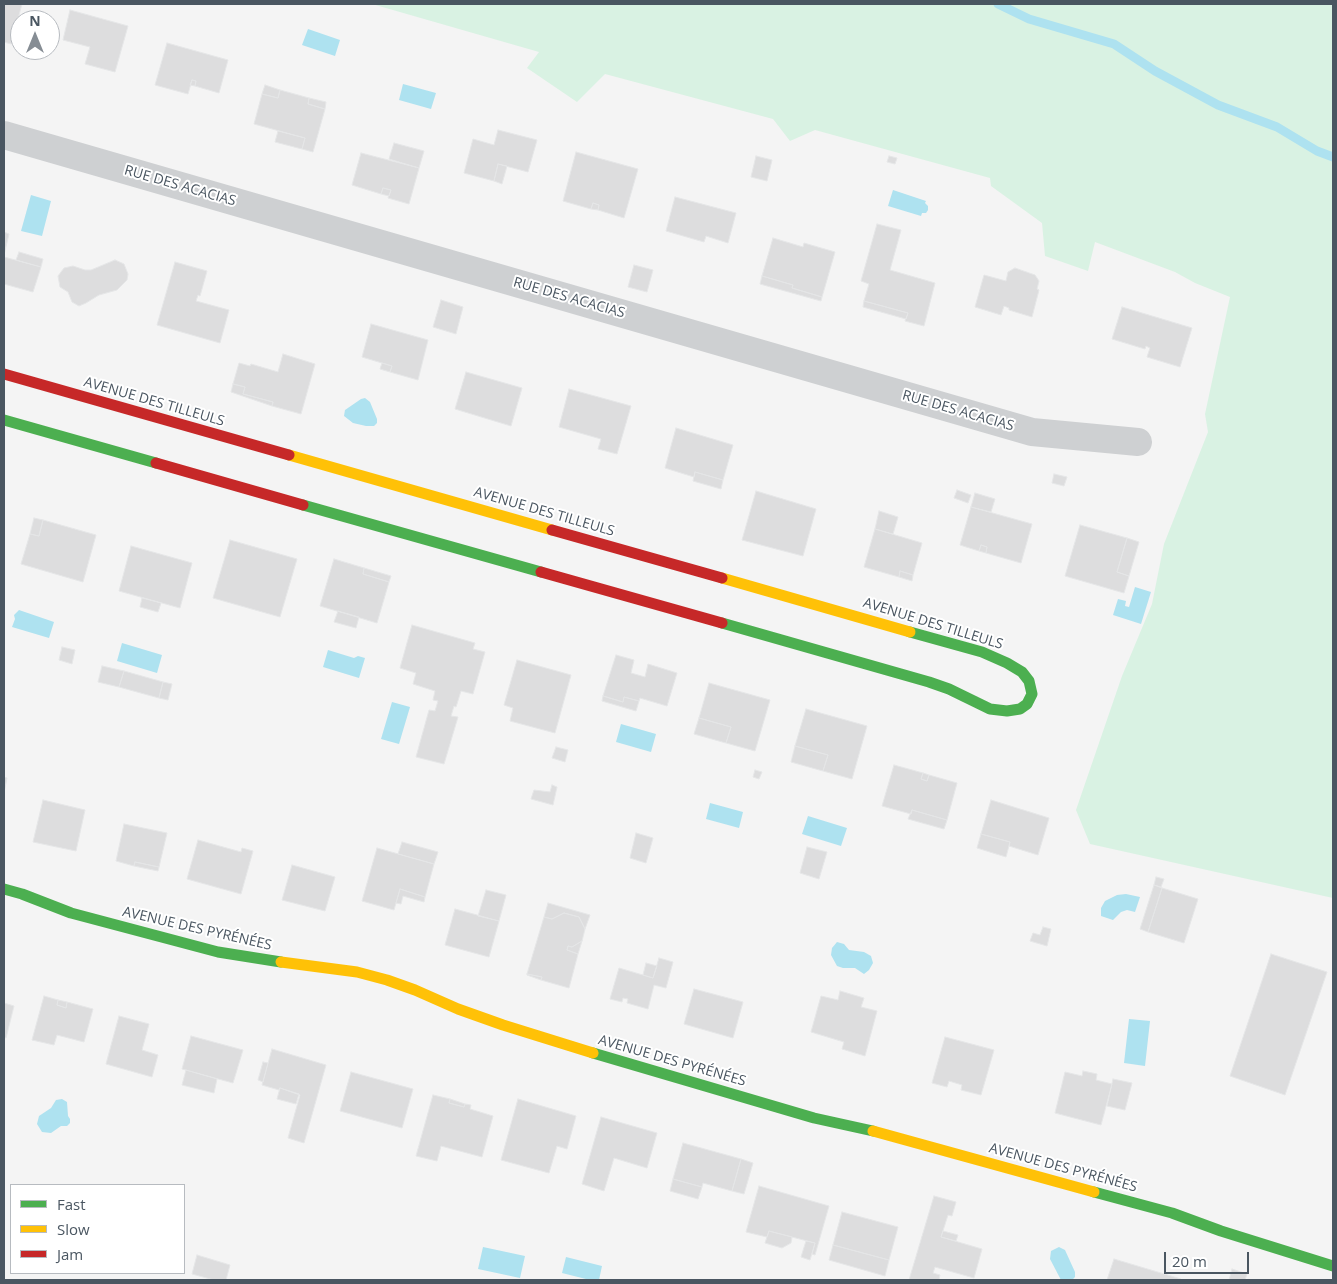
<!DOCTYPE html>
<meta charset="utf-8">
<style>
body{margin:0}
#map{position:relative;width:1337px;height:1284px;overflow:hidden;background:#f4f4f4;font-family:"Open Sans",sans-serif}
canvas{display:block}
.frame{position:absolute;inset:0;border:5px solid #4a5661;pointer-events:none}
.legend{position:absolute;left:10px;top:1184px;width:175px;height:90px;box-sizing:border-box;background:#fff;border:1px solid #b7bbc0;margin:0;padding:6px 9px;list-style:none;font-size:15px;color:#4a5661}
.legend li{display:flex;align-items:center;gap:10px;height:25px}
.legend b{width:25px;border:1px solid #b7bbc0}
.north{position:absolute;left:10px;top:10px;width:50px;height:50px;box-sizing:border-box;background:#fff;border:1px solid #b7bbc0;border-radius:50%;rotate:0deg;font-size:14px;font-weight:700;line-height:20px;text-align:center;color:#4a5661}
.north::after{content:'';display:block;margin:auto;width:18px;height:22px;background:#868d94;clip-path:polygon(50% 0,100% 100%,50% 72%,0 100%)}
.scale{position:absolute;left:1164px;top:1252px;width:85px;height:22px;box-sizing:border-box;border:2px solid #4a5661;border-top:0;padding-left:6px;font-size:15px;line-height:18px;white-space:nowrap;color:#4a5661;-webkit-text-stroke:4px #fff;paint-order:stroke}
</style>
<div id="map">
<canvas width="1337" height="1284"></canvas>
<div class="frame"></div>
<ul class="legend">
<li><b style="height:6px;background:#4caf50"></b>Fast</li>
<li><b style="height:6px;background:#ffc107"></b>Slow</li>
<li><b style="height:6px;background:#c62828"></b>Jam</li>
</ul>
<div class="north">N</div>
<div class="scale">20 m</div>
</div>
<script>
const g = document.querySelector('canvas').getContext('2d');
g.lineJoin = 'round';
function fill(path, color) { g.fillStyle = color; g.fill(path, 'evenodd'); }
const poly = rows => new Path2D(rows.map(r => 'M' + r).join(''));
function stroke(path, color, width, dash) { g.strokeStyle = color; g.lineWidth = width; g.lineCap = dash ? 'butt' : 'round'; g.setLineDash(dash || []); g.stroke(path); }
function write(font, color, halo, rows, align = 'center') {
  g.font = font + ' "Open Sans",sans-serif'; g.lineWidth = 4; g.setLineDash([]); g.textBaseline = 'middle'; g.strokeStyle = halo; g.fillStyle = color; for (const [text, x, y, turn = 0] of rows) {
    g.save(); g.translate(x, y); g.rotate((+turn || 0) * Math.PI / 180); g.textAlign = isNaN(turn) ? turn : align; if (halo) g.strokeText(text, 0, 0); g.fillText(text, 0, 0); g.restore();
  }
}
fill(poly([
 [372,4,1333,4,1333,898,1090,844,1076,810,1122,676,1152,604,1164,544,1208,432,1205,414,1230,297,1195,283,1175,272,1095,242,1088,271,1045,256,1042,223,991,186,990,178,815,130,790,141,773,119,605,74,577,102,527,68,539,52]
]), '#d9f2e3');
fill(poly([
 [308,29,340,40,335,56,302,45],
 [403,84,436,93,431,109,399,100],
 [893,190,926,201,925,203,928,206,928,210,926,213,922,213,921,216,888,206],
 [31,195,51,201,42,236,21,231],
 [365,398,370,402,377,419,377,423,374,426,366,426,353,423,344,416,345,410,361,399],
 [1135,587,1151,592,1141,624,1113,615,1118,599,1126,601,1125,606,1129,607],
 [19,610,54,622,49,638,12,627,15,619,14,615],
 [122,643,162,655,157,673,117,661],
 [328,650,354,658,358,656,365,658,359,678,323,667],
 [392,702,410,707,399,744,381,739],
 [621,724,656,734,651,752,616,742],
 [710,803,743,812,739,828,706,819],
 [808,816,847,828,841,846,802,834],
 [1126,894,1140,897,1135,912,1127,910,1121,912,1113,920,1101,916,1101,908,1105,901,1117,895],
 [837,942,844,944,849,950,864,952,871,956,873,963,869,970,864,974,855,968,843,968,837,966,831,955,832,948],
 [1129,1019,1150,1021,1145,1066,1124,1063],
 [62,1099,67,1102,68,1116,70,1119,70,1123,67,1126,61,1126,51,1133,42,1132,37,1124,39,1116,51,1108,56,1100],
 [483,1247,525,1256,520,1278,478,1269],
 [1059,1247,1065,1250,1075,1272,1075,1277,1072,1280,1061,1280,1050,1259,1051,1251],
 [566,1257,602,1266,599,1280,590,1280,562,1273]
]), '#aee2f0');
stroke(poly([
 [998,4,1029,19,1114,44,1155,71,1218,105,1277,127,1317,151,1333,157]
]), '#aee2f0', 9);
const building = poly([
 [4,4,22,4,11,44,4,42,4,4],
 [70,10,128,26,115,72,85,64,90,47,63,40,70,10],
 [167,43,228,60,219,93,195,86,196,81,192,80,188,94,155,85,167,43],
 [192,80,196,81,195,86,190,85,192,80],
 [265,85,280,90,278,98,262,94,265,85],
 [280,90,309,98,308,104,325,109,313,152,302,149,305,138,254,124,262,94,278,98,280,90],
 [309,98,326,102,325,109,308,104,309,98],
 [498,130,537,140,528,172,498,164,494,181,464,173,473,139,494,145,498,130],
 [278,131,305,138,302,149,275,142,278,131],
 [394,143,424,151,419,168,389,159,394,143],
 [576,152,638,169,624,218,598,210,599,205,593,203,591,209,563,201,576,152],
 [361,153,419,168,409,204,388,198,391,190,383,188,381,194,352,185,361,153],
 [756,156,772,160,767,181,751,177,756,156],
 [889,156,897,158,895,164,887,162,889,156],
 [498,164,507,166,502,184,494,181,498,164],
 [383,188,391,190,389,196,381,194,383,188],
 [675,197,736,213,728,243,706,236,704,242,666,231,675,197],
 [593,203,599,205,598,210,591,209,593,203],
 [877,224,901,230,890,270,935,283,924,326,905,321,908,313,864,301,869,284,861,281,877,224],
 [4,232,9,234,4,255,4,232],
 [773,238,803,247,804,243,835,252,822,297,792,288,793,285,762,276,773,238],
 [19,252,43,259,41,267,16,260,19,252],
 [4,257,41,267,33,292,4,284,4,257],
 [115,260,124,264,128,274,127,280,117,290,99,295,86,303,79,306,72,302,68,292,60,287,58,276,64,268,73,266,85,270,91,270,115,260],
 [175,262,207,271,200,296,198,295,196,301,229,310,220,343,157,325,175,262],
 [634,265,653,270,647,292,628,287,634,265],
 [1015,268,1035,275,1039,281,1037,289,1039,290,1032,317,1009,310,1009,308,1004,306,1001,315,975,307,984,275,1006,281,1008,272,1015,268],
 [762,276,793,285,792,288,822,297,821,301,760,284,762,276],
 [441,300,463,307,456,334,433,327,441,300],
 [864,301,908,313,906,319,863,307,864,301],
 [1122,307,1192,328,1180,367,1147,357,1150,348,1146,346,1145,349,1112,339,1122,307],
 [371,324,428,340,418,380,390,372,392,366,362,357,371,324],
 [283,354,315,364,301,414,272,406,273,402,243,394,245,387,233,384,239,363,250,366,251,364,278,372,283,354],
 [382,363,392,366,390,372,380,369,382,363],
 [466,372,522,388,511,426,455,409,466,372],
 [233,384,245,387,243,394,273,402,272,406,231,392,233,384],
 [569,389,631,406,617,454,598,449,601,439,559,427,569,389],
 [676,428,733,445,723,480,695,472,694,477,665,468,676,428],
 [695,472,723,480,721,489,693,481,695,472],
 [1054,474,1067,477,1064,486,1052,483,1054,474],
 [957,490,971,495,968,503,954,498,957,490],
 [756,491,816,509,803,556,742,540,756,491],
 [975,493,995,499,991,512,971,507,975,493],
 [971,507,1032,524,1021,563,986,553,987,547,981,545,979,551,960,545,971,507],
 [879,511,898,517,893,534,875,529,879,511],
 [34,518,43,520,39,536,30,534,34,518],
 [43,520,96,535,83,582,21,564,30,534,39,536,43,520],
 [1080,525,1127,538,1117,572,1129,576,1124,593,1065,576,1080,525],
 [875,529,922,543,913,575,900,571,899,577,864,567,875,529],
 [1127,538,1139,542,1129,576,1117,572,1127,538],
 [230,540,297,559,280,617,213,598,230,540],
 [981,545,987,547,986,553,979,551,981,545],
 [131,546,192,563,180,608,119,591,131,546],
 [334,559,364,568,363,574,389,582,377,623,320,606,334,559],
 [364,568,391,576,389,582,363,574,364,568],
 [900,571,913,575,912,581,899,577,900,571],
 [142,598,161,603,158,612,140,607,142,598],
 [338,611,359,617,356,628,334,622,338,611],
 [412,625,475,643,473,649,485,652,473,694,461,691,456,707,454,706,451,716,458,717,444,764,416,757,429,710,435,711,438,701,433,700,435,691,413,684,416,673,400,668,412,625],
 [62,647,75,650,72,664,59,660,62,647],
 [616,655,634,660,631,673,645,677,648,664,677,673,667,706,640,698,639,701,624,697,623,702,603,696,616,655],
 [517,660,571,675,555,733,510,721,513,708,504,705,517,660],
 [102,666,124,671,119,687,98,682,102,666],
 [124,671,163,682,159,698,119,687,124,671],
 [163,682,172,684,168,700,159,698,163,682],
 [709,683,770,700,755,751,726,743,731,727,699,718,709,683],
 [603,696,623,702,624,697,639,701,636,711,602,701,603,696],
 [806,709,867,726,852,779,823,771,828,755,795,746,806,709],
 [699,718,731,727,726,743,694,734,699,718],
 [795,746,828,755,823,771,791,762,795,746],
 [556,747,568,750,565,762,552,758,556,747],
 [894,765,923,773,921,779,927,781,929,775,957,783,947,820,912,810,911,814,882,806,894,765],
 [755,770,762,772,759,779,753,777,755,770],
 [923,773,929,775,927,781,921,779,923,773],
 [4,777,7,778,4,793,4,777],
 [552,785,557,787,553,805,531,799,534,790,550,792,552,785],
 [43,800,85,810,76,851,33,842,43,800],
 [991,800,1049,818,1038,855,1009,846,1010,842,981,834,991,800],
 [912,810,947,820,944,829,908,819,912,810],
 [124,824,167,833,159,867,135,862,134,866,116,861,124,824],
 [636,833,653,838,646,863,630,858,636,833],
 [981,834,1010,842,1006,857,977,848,981,834],
 [198,840,241,852,242,848,253,851,241,894,187,879,198,840],
 [402,842,438,852,434,864,398,854,402,842],
 [807,847,827,852,819,879,800,873,807,847],
 [377,848,434,864,425,897,400,889,394,910,362,901,377,848],
 [135,862,159,867,158,871,134,866,135,862],
 [292,865,335,877,325,911,282,900,292,865],
 [1156,877,1164,879,1161,887,1154,885,1156,877],
 [1154,885,1162,888,1148,932,1140,929,1154,885],
 [1162,888,1198,899,1184,943,1148,932,1162,888],
 [400,889,425,897,424,902,403,896,401,904,396,903,400,889],
 [486,890,506,895,499,921,478,916,486,890],
 [548,903,590,915,585,929,579,917,564,913,552,919,544,917,548,903],
 [455,909,499,921,489,957,445,945,455,909],
 [564,913,579,917,585,929,582,941,572,947,568,946,567,950,578,954,569,988,541,980,542,977,527,974,544,917,552,919,564,913],
 [1043,927,1051,929,1047,946,1030,941,1033,933,1040,935,1043,927],
 [582,941,578,954,567,950,568,946,572,947,582,941],
 [1271,954,1327,972,1285,1095,1230,1076,1271,954],
 [659,958,673,962,666,988,654,985,648,1009,627,1003,628,999,623,998,622,1002,610,999,619,968,653,978,659,958],
 [646,963,657,966,653,978,643,975,646,963],
 [527,974,542,977,541,980,527,975,527,974],
 [694,989,743,1002,733,1038,684,1024,694,989],
 [840,991,864,998,861,1007,877,1011,865,1056,842,1049,844,1042,811,1032,821,996,838,1000,840,991],
 [44,996,58,1000,57,1005,66,1008,67,1002,93,1009,84,1042,57,1035,54,1045,32,1040,44,996],
 [58,1000,67,1002,66,1008,57,1005,58,1000],
 [4,1003,14,1006,6,1038,4,1037,4,1003],
 [119,1016,149,1024,142,1050,158,1055,152,1077,106,1064,119,1016],
 [191,1036,243,1050,233,1083,182,1069,191,1036],
 [945,1037,994,1050,981,1095,961,1090,962,1085,949,1081,947,1087,932,1083,945,1037],
 [272,1049,326,1065,304,1143,288,1138,300,1095,280,1088,279,1090,262,1085,272,1049],
 [263,1062,268,1063,263,1082,258,1080,263,1062],
 [186,1070,217,1079,214,1093,182,1085,186,1070],
 [1083,1071,1097,1074,1096,1080,1112,1084,1101,1125,1055,1113,1065,1072,1082,1076,1083,1071],
 [351,1072,413,1089,402,1128,340,1111,351,1072],
 [1113,1079,1132,1083,1125,1110,1107,1106,1113,1079],
 [280,1088,299,1094,296,1104,277,1099,280,1088],
 [433,1095,450,1099,449,1103,464,1107,465,1104,471,1105,470,1109,493,1116,482,1157,441,1146,437,1161,416,1156,433,1095],
 [450,1099,465,1104,464,1107,449,1103,450,1099],
 [518,1099,576,1116,567,1149,557,1146,549,1173,501,1160,518,1099],
 [601,1117,657,1133,647,1168,614,1158,604,1191,582,1184,601,1117],
 [683,1143,741,1159,732,1191,703,1183,702,1187,673,1179,683,1143],
 [741,1159,753,1163,744,1194,732,1191,741,1159],
 [673,1179,702,1187,698,1199,670,1191,673,1179],
 [759,1186,829,1206,815,1255,812,1254,815,1243,769,1231,767,1237,746,1232,759,1186],
 [934,1196,956,1202,952,1216,948,1215,941,1237,982,1249,974,1278,935,1267,933,1273,940,1275,939,1280,909,1280,934,1196],
 [842,1212,898,1227,889,1260,833,1245,842,1212],
 [769,1231,792,1237,791,1243,782,1248,765,1243,769,1231],
 [943,1231,958,1235,956,1241,941,1237,943,1231],
 [806,1241,815,1243,810,1260,801,1257,806,1241],
 [833,1245,889,1260,885,1276,829,1260,833,1245],
 [197,1255,230,1265,226,1280,214,1280,192,1274,197,1255],
 [1114,1259,1181,1279,1180,1280,1107,1280,1114,1259],
 [1232,1269,1247,1274,1245,1280,1229,1280,1232,1269]
]);
fill(building, '#ddddde');
stroke(building, '#e5e6e7', 1);
stroke(poly([
 [4,135,1032,432,1138,442]
]), '#ced0d2', 28);
stroke(poly([
 [4,420,156,463],
 [303,505,541,572],
 [722,623,929,682,949,689,990,709,1007,711,1020,709,1027,704,1032,694,1029,681,1022,672,1007,663,982,652,910,632],
 [4,889,22,894,71,913,218,952,281,962],
 [593,1053,814,1118,873,1131],
 [1094,1192,1172,1213,1221,1231,1333,1266]
]), '#4caf50', 11);
stroke(poly([
 [289,455,552,530],
 [722,578,910,632],
 [281,962,357,972,387,980,415,990,458,1009,503,1025,593,1053],
 [873,1131,1094,1192]
]), '#ffc107', 11);
stroke(poly([
 [4,374,289,455],
 [156,463,303,505],
 [552,530,722,578],
 [541,572,722,623]
]), '#c62828', 11);
write('14px', '#4a5661', '#fff', [
 ["RUE DES ACACIAS",180,186,16],
 ["RUE DES ACACIAS",569,298,16],
 ["AVENUE DES TILLEULS",154,402,16],
 ["RUE DES ACACIAS",958,411,16],
 ["AVENUE DES TILLEULS",544,512,16],
 ["AVENUE DES TILLEULS",933,624,17],
 ["AVENUE DES PYRÉNÉES",197,929,13],
 ["AVENUE DES PYRÉNÉES",672,1061,16],
 ["AVENUE DES PYRÉNÉES",1063,1168,15]
]);
</script>
